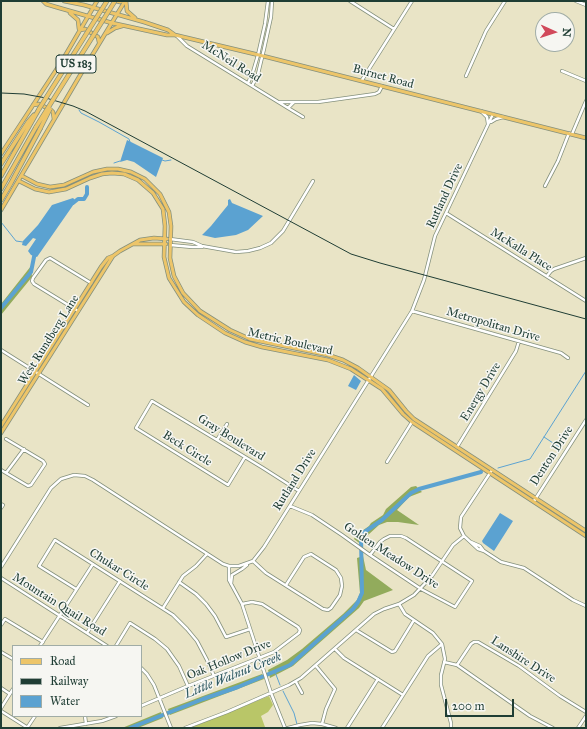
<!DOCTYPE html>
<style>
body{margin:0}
#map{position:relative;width:587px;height:729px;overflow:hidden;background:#e9e4c6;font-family:"IM FELL Great Primer",serif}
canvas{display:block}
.frame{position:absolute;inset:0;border:2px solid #1f3d34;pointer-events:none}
.legend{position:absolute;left:12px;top:645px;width:130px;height:72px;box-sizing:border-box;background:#f6f6f2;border:1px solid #a0aca6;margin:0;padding:5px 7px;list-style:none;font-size:12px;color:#1f3d34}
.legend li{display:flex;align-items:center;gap:8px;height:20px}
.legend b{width:20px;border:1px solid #a0aca6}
.north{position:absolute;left:535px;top:12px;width:40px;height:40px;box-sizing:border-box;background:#f6f6f2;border:1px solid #a0aca6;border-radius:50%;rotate:93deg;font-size:11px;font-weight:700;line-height:16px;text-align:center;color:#1f3d34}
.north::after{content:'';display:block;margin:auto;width:14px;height:18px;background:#d1495b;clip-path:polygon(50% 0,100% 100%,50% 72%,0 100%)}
.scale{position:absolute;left:445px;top:699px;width:69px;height:18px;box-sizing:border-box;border:2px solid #1f3d34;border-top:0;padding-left:5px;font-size:12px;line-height:14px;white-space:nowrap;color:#1f3d34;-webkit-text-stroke:3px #f6f6f2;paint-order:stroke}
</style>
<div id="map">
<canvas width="587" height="729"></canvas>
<div class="frame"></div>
<ul class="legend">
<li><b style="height:5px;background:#edc569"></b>Road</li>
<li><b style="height:5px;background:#1f3d34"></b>Railway</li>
<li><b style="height:11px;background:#5ba2d1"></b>Water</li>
</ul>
<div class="north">N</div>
<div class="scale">200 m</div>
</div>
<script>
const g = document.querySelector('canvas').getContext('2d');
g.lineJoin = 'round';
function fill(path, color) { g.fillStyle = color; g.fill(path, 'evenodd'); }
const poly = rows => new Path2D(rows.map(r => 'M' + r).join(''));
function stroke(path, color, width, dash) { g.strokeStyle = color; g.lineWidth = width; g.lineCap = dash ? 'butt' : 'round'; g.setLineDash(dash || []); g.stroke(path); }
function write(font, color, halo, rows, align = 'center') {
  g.font = font + ' "IM FELL Great Primer",serif'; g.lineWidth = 3; g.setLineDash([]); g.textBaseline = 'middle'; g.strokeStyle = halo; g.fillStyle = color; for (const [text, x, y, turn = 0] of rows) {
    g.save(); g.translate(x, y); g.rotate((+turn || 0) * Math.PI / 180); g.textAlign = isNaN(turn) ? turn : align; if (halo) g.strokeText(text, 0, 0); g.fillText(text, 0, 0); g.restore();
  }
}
fill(poly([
 [269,696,273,705,268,712,261,716,265,727,263,728,190,728]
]), '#b9c668');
fill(poly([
 [31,266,32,277,1,315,1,304],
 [416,486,422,492,409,497,397,510,419,525,398,522,387,522,379,525,368,535,362,545,354,539,357,533,362,531,369,526,371,523,383,515,386,509,411,487],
 [363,556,366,570,393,590,364,601,359,608,293,666,270,678,268,670,287,660,302,649,343,614,357,600,360,593,357,558],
 [262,674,264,679,170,715,168,709],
 [161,712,163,718,138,728,122,728]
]), '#92ab5c');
fill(poly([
 [127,140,163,158,156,177,134,162,127,160,120,162],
 [73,198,76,201,37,257,31,255,28,251,36,239,33,238,26,246,22,245,23,241,38,225,52,205],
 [230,199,232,203,263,216,248,230,236,235,215,238,202,235,211,226,228,205,228,200],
 [354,375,361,381,356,390,348,386],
 [500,513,513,521,494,551,483,543,482,541]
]), '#5ba2d1');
stroke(poly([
 [79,110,81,113,99,122,129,139,130,142],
 [162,160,165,161,171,160],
 [114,163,120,161],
 [1,222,16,241,23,242],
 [544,437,562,449],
 [498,468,530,459,586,371],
 [275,672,280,685],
 [283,691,294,713,298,728],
 [585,725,586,723]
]), '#5ba2d1', 1);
stroke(poly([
 [73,203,78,199,84,199,87,194,87,187],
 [1,308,31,272,35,252],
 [130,728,203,699,238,687,290,665,353,609,358,602,362,593,361,537,363,533,382,520,411,493,419,489,481,472]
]), '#5ba2d1', 4);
const minor = poly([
 [350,1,394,29],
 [576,1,586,5],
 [177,36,187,46,288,108,294,102,318,102,375,94,379,92,382,86],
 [562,71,586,81],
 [466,76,486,31,505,1],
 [362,80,412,1],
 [248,83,253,72,258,55,265,24,268,1],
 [252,86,258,74,264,49,271,17,272,1],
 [280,102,293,102],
 [288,108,303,117],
 [481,111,487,117,488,124],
 [491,122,496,119,503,117],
 [572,134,586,101],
 [545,186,558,161,569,133],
 [446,213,586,301],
 [170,239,193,242,202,246,236,252,248,251,260,248,271,243,283,231,313,181],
 [170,245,192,247,202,247],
 [547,276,551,271,554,269,586,258],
 [78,311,34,284,32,281,33,278,46,260,50,258,91,283],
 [412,311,561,353,568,358],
 [1,350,88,405],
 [217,440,227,424],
 [457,447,516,351,519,341],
 [245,457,228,485,136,428,152,401,217,440,263,468,299,491],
 [387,462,412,422],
 [1,470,28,486,31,485,45,464,43,461,6,439],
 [492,470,461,517,460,528,464,536,478,549,484,551,501,562,524,568,573,600,586,606],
 [6,473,24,449],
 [534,501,586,420],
 [1,504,3,505,1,508],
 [290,506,312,515,342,535,370,555,421,589,455,607,472,581,406,538,401,536,390,536,384,539,380,542,370,555],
 [471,542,480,546,483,550],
 [253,561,266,573,323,609,328,610,331,608,340,595,342,586,341,578,336,570,311,554,304,557,286,585],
 [229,566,229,580,242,604,271,693,285,728],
 [1,567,51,488,61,479,74,475,85,476,93,480,223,564,229,566,239,566,253,561,264,547,412,311,424,280,435,236,493,114],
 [1,578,107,646],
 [179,582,196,594,206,604,215,616,226,637,250,629],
 [231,584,232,575,242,569,247,565],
 [76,589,39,566,55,540,173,615,187,629,197,641,207,660,214,676],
 [399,604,405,614,433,633,442,644,445,659,441,675,441,685,451,723,451,728],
 [163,608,183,576,196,566,207,554],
 [1,625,5,619,43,642],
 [356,630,392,652,395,651,414,620],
 [87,633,120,581],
 [40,646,93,564],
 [116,646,130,623,155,639,167,649,179,666,188,686],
 [335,649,344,658,403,695],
 [1,652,13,659],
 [444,662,457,665,530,716,553,728],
 [457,665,471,644,474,642,478,642,519,666,560,696,586,712],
 [316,666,335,689,326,709,322,724],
 [141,668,147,674,154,685,171,728],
 [296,682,302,693],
 [1,688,10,694],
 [141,706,188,686,274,652,299,633,300,630,298,627,262,604,252,602,242,604],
 [1,708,13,689],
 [1,711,28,728],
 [85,716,86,724],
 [27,728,35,716],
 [60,728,102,721,116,716],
 [185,728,227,712,289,685,301,678,374,614,384,609,399,604,414,595,432,576,453,545,464,536],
 [288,728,300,725,312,723,322,724,336,728],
 [347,728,378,679],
 [382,728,428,656,442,644],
 [578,728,586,716]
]);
const major = poly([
 [43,1,46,4,56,7,112,23,167,35,175,35,263,56,586,138],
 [64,1,84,5,144,22,168,30,175,35],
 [116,1,120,2,122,1],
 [126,1,127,11,135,18],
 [70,13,78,20,79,29],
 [80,30,85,29,98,37,99,42],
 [107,33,115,28,122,26],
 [33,105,39,104,51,110,53,112,54,119],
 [1,154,62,61,97,1],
 [22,176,37,184,50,187,64,185,93,172,107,169,118,169,131,172,145,179,160,194,169,212,171,226,170,258,174,276,183,293,200,311,230,330,250,339,328,355,343,360,358,368,389,390,406,411,414,419,586,531],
 [19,181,35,189,49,192,66,189,90,178,102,174,112,173,124,174,138,180,153,193,163,209,165,226,164,257,169,278,184,302,198,315,225,333,245,342,262,347,328,360,351,369,382,389,403,414,412,422,586,536],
 [1,210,82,72,125,1],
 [134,244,166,244],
 [1,426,101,267,108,258,113,256],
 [1,433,113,256,120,251,140,240,154,238,167,239]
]);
const highway = poly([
 [1,164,28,122,34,115],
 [1,176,39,109],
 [1,189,36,127],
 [1,200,11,183,40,129]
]);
stroke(minor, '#84907d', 4);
stroke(major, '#84907d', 4.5);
stroke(highway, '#84907d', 5);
stroke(minor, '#fff', 2.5);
stroke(major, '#edc569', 3);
stroke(highway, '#edc569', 3.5);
stroke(poly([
 [1,93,24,94,46,98,73,106,85,111,351,254,380,263,586,319]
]), '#1f3d34', 1);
const highwayBridge = poly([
 [39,109,107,1],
 [36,127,115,1],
 [40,129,50,109]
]);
stroke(highwayBridge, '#84907d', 5, []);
stroke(highwayBridge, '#edc569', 3.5);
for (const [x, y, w] of [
 [76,64,40]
]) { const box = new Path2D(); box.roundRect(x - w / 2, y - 9, w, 18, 3); g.fillStyle = '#f6f6f2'; g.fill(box); stroke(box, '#1f3d34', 1); }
write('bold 11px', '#1f3d34', null, [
 ["US 183",76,64]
]);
write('12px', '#1f3d34', '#f6f6f2', [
 ["McNeil Road",231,62,32],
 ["Burnet Road",383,77,15],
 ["Rutland Drive",445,196,-65],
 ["McKalla Place",521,250,32],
 ["Metropolitan Drive",493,325,16],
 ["West Rundberg Lane",49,340,-58],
 ["Metric Boulevard",290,342,13],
 ["Energy Drive",481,392,-59],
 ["Gray Boulevard",231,438,32],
 ["Beck Circle",187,449,32],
 ["Denton Drive",552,456,-57],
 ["Rutland Drive",295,480,-58],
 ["Golden Meadow Drive",391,556,33],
 ["Chukar Circle",119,570,32],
 ["Mountain Quail Road",59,605,32],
 ["Oak Hollow Drive",229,660,-22],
 ["Lanshire Drive",523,660,33]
]);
write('italic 13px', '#315b63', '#f6f6f2', [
 ["Little Walnut Creek",233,676,-22]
]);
</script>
